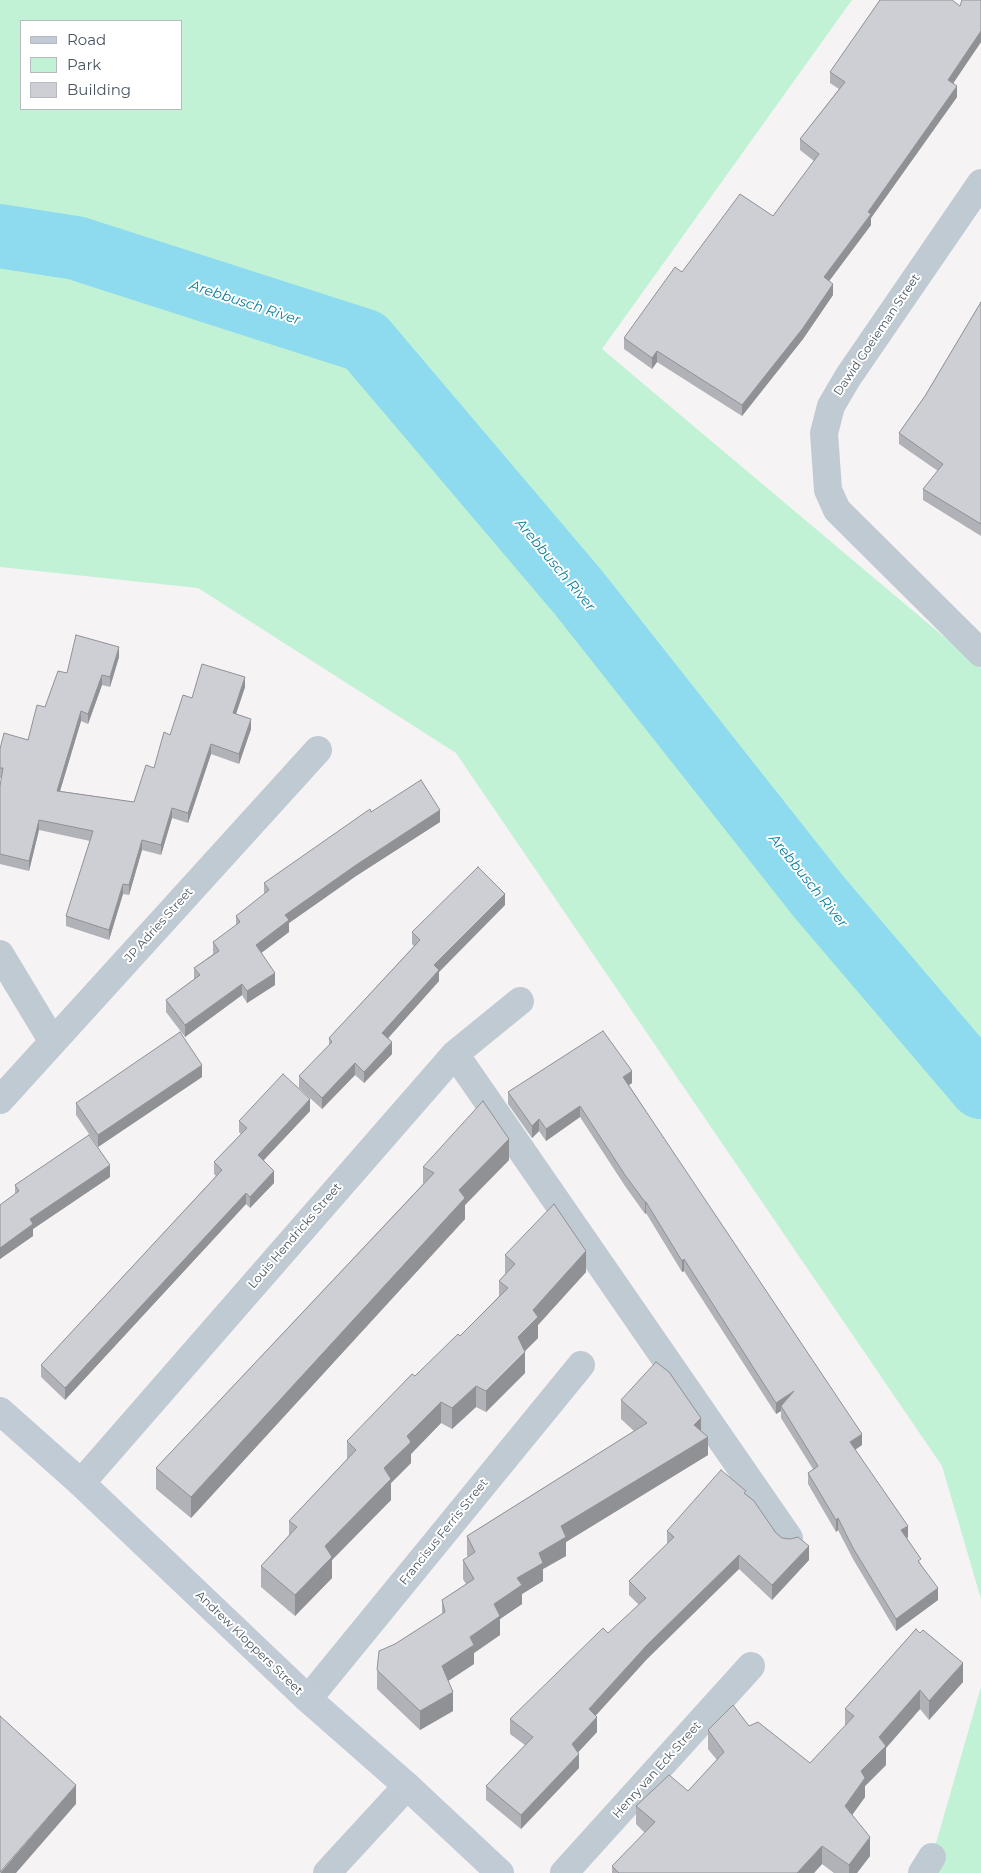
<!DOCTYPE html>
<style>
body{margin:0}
#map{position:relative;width:981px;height:1873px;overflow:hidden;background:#f5f3f3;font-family:Montserrat,sans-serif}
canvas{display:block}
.legend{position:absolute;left:20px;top:20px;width:162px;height:90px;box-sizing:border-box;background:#fff;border:1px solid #b6bbc0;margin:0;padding:6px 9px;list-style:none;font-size:15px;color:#495661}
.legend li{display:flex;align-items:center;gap:10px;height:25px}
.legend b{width:25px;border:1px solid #b6bbc0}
</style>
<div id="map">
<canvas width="981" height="1873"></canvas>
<ul class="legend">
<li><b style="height:6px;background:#c0cbd6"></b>Road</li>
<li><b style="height:14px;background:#c2f2d5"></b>Park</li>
<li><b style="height:14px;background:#cdcfd5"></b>Building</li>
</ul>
</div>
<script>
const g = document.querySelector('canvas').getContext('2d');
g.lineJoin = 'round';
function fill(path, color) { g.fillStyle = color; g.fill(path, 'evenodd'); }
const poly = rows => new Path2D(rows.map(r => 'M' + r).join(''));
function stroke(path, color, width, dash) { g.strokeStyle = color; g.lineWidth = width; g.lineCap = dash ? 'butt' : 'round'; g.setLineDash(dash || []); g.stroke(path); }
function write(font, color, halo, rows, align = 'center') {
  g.font = font + ' Montserrat,sans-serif'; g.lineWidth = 4; g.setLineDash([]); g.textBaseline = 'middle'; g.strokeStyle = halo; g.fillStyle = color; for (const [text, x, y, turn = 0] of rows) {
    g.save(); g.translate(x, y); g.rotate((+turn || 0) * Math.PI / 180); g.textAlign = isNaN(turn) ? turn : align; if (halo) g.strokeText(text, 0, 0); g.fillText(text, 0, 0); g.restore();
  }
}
fill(poly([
 [0,0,852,0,602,349,981,668,981,1599,942,1466,456,753,198,588,0,567],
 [21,21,181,21,181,109,21,109],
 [981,1687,981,1873,922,1873,932,1857]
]), '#c2f2d5');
stroke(poly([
 [0,236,76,248,365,341,578,592,819,897,981,1087]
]), '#8edbf0', 64);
stroke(poly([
 [981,183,848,377,831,406,824,433,828,490,837,510,981,653],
 [0,954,53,1042],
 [455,1054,789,1538],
 [0,1100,318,750],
 [81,1483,455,1054,520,1001],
 [308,1699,581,1365],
 [327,1873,407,1786],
 [564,1873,751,1666],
 [922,1873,932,1857]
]), '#c0cad2', 28);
stroke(poly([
 [0,1411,81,1483,308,1699,407,1786,500,1873]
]), '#c0cbd6', 28);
fill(poly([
 [981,0,981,42,953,83,957,97,871,218,871,225,829,281,833,295,803,339,742,416,657,362,652,369,624,349,624,338,682,272,773,216,814,161,800,150,800,139,839,89,830,83,830,72,960,6],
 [981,302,981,536,923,500,923,489,938,471,899,444,899,433,925,396],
 [119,657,110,687,102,685,88,724,81,721,60,791,134,802,154,768,170,735,192,698,245,687,236,714,251,729,239,764,211,754,188,823,172,818,161,855,142,850,129,895,123,894,109,940,66,926,66,916,90,841,39,830,29,871,0,864,0,786,2,778,0,778,0,749,28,740,45,707,67,673],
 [371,812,440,822,356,876,289,923,289,932,261,953,275,985,247,1003,242,995,185,1037,166,1012,166,1000,194,979,194,968,213,954,213,942,236,926,236,916,264,895,264,883],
 [505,905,439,972,439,981,388,1038,392,1054,364,1083,355,1075,322,1109,299,1088,299,1076,329,1046,329,1038,414,946,412,944,412,932],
 [202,1077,98,1147,76,1115,76,1103],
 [632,1083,629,1085,862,1445,855,1450,908,1537,907,1538,921,1565,938,1600,896,1631,853,1559,838,1530,836,1532,808,1484,808,1473,813,1469,781,1418,781,1411,776,1414,684,1271,682,1272,646,1213,645,1214,625,1186,580,1117,546,1141,539,1131,532,1138,508,1104,508,1092],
 [310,1111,264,1160,274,1183,250,1208,246,1204,65,1400,41,1377,41,1365,216,1176,214,1174,214,1162,241,1134,239,1132,239,1121],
 [509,1160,465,1205,465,1219,191,1518,156,1489,156,1468,423,1184,423,1167],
 [110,1177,33,1229,33,1236,0,1259,0,1205,15,1194,15,1185],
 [505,1255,586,1272,538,1325,538,1338,525,1351,525,1373,486,1412,476,1407,452,1429,441,1423,411,1454,411,1463,391,1483,391,1500,332,1560,332,1578,295,1616,261,1587,261,1566,289,1535,289,1521,347,1459,347,1441,415,1376,460,1336,499,1296,499,1281,505,1274],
 [621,1400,701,1430,708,1455,566,1542,566,1556,543,1569,543,1581,522,1594,522,1604,500,1619,500,1635,474,1653,474,1664,448,1681,453,1711,420,1730,377,1689,377,1670,395,1644,442,1614,442,1600,466,1584,463,1579,463,1560,468,1557,467,1555,467,1536,634,1431,621,1419],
 [746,1494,776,1533,809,1560,772,1600,739,1569,647,1659,595,1716,597,1732,578,1752,579,1768,521,1829,486,1800,486,1786,525,1745,510,1734,510,1719,608,1633,639,1605,629,1595,629,1581,667,1544,667,1531],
 [916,1629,963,1682,929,1720,920,1709,886,1748,886,1765,865,1786,865,1797,852,1815,870,1856,857,1873,834,1873,822,1864,814,1873,612,1873,612,1866,645,1833,636,1824,636,1806,688,1791,717,1760,708,1749,708,1730,749,1726,810,1763,845,1727,845,1709]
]), '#b0b2b7');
fill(poly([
 [981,31,981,42,948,91,948,80],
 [957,86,957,97,871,218,871,225,824,288,824,277,868,212],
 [833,284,833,295,803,339,742,416,742,405],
 [657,351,657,362,652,369,652,358],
 [119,647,119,657,110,687,110,677],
 [102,675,102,685,88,724,88,714],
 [245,677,245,687,233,723,233,713],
 [81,711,81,721,57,801,57,791],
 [251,719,251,729,239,764,239,754],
 [211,744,211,754,188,823,188,813],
 [172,808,172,818,161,855,161,845],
 [440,810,440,822,356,876,289,923,289,932,256,957,256,945,285,915,356,865],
 [39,820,39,830,29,871,29,861],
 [142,840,142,850,129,895,129,885],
 [123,884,123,894,109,940,109,930],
 [505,894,505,905,439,972,439,981,382,1045,382,1033,434,965],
 [275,973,275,985,247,1003,247,991],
 [242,984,242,995,185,1037,185,1025],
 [392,1042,392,1054,364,1083,364,1072],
 [355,1063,355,1075,322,1109,322,1098],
 [202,1065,202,1077,98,1147,98,1135],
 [632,1071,632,1083,623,1089,623,1077],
 [310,1099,310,1111,258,1166,258,1155],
 [580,1106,580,1117,546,1141,546,1129],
 [539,1119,539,1131,532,1138,532,1126],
 [509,1139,509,1160,465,1205,465,1219,191,1518,191,1497,459,1190],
 [110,1165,110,1177,33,1229,33,1236,0,1259,0,1248,30,1219],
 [274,1171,274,1183,250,1208,250,1197],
 [246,1193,246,1204,65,1400,65,1388],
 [645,1202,646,1202,646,1213,645,1214],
 [586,1251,586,1272,538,1325,538,1338,518,1358,518,1337,533,1310],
 [684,1259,684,1271,682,1272,682,1261],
 [525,1352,525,1373,486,1412,486,1391],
 [476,1386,476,1407,452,1429,452,1408],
 [794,1391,781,1406,781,1411,776,1414,776,1403],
 [441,1402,441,1423,411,1454,411,1463,391,1483,391,1500,332,1560,332,1578,295,1616,295,1595,325,1546,407,1436],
 [701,1418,701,1437,694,1425],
 [862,1434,862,1445,850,1453,850,1442],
 [708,1437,708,1455,566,1542,566,1556,543,1569,543,1581,522,1594,522,1604,500,1619,500,1635,474,1653,474,1664,442,1685,442,1666,561,1526],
 [838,1518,838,1530,836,1532,836,1520],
 [908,1526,908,1537,901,1541,901,1530],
 [809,1546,809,1560,772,1600,772,1585],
 [739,1555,739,1569,647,1659,589,1723,589,1709,647,1645],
 [938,1588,938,1600,896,1631,896,1619],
 [963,1663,963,1682,929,1720,929,1701],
 [920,1690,920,1709,886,1748,886,1765,865,1786,865,1797,845,1825,845,1806,861,1771,879,1737],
 [453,1692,453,1711,420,1730,420,1711],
 [597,1717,597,1732,572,1759,572,1744],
 [579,1754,579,1768,521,1829,521,1815],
 [76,1785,76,1804,16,1873,0,1873],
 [870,1837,870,1856,857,1873,849,1873,849,1865],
 [822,1846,822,1864,814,1873,797,1873]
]), '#909195');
const building = poly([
 [880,0,952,0,960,6,962,0,981,0,981,31,948,80,957,86,868,212,871,214,824,277,833,284,803,328,742,405,657,351,652,358,624,338,675,267,682,272,740,194,773,216,819,154,800,139,845,82,830,72,880,0],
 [981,302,981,524,923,489,943,464,899,433,925,396,981,302],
 [76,635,119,647,110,677,102,675,88,714,81,711,57,791,134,802,146,765,154,768,164,732,170,735,183,695,192,698,202,664,245,677,233,713,251,719,239,754,211,744,188,813,172,808,161,845,142,840,129,885,123,884,109,930,66,916,93,831,39,820,29,861,0,854,0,786,3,768,0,768,0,749,4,733,28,740,37,705,45,707,58,671,67,673,76,635],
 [421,780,440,810,356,865,285,915,289,920,256,945,275,973,247,991,242,984,185,1025,166,1000,200,975,194,968,219,951,213,942,240,922,236,916,269,890,264,883,370,809,371,812,421,780],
 [478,867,505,894,434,965,439,970,382,1033,392,1042,364,1072,355,1063,322,1098,299,1076,332,1042,329,1038,420,940,412,932,478,867],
 [603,1031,632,1071,623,1077,862,1434,850,1442,908,1526,901,1530,921,1559,918,1561,938,1588,896,1619,853,1548,838,1518,836,1520,808,1473,818,1466,781,1406,794,1391,776,1403,684,1259,682,1261,646,1202,645,1202,625,1175,580,1106,546,1129,539,1119,532,1126,508,1092,603,1031],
 [180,1032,202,1065,98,1135,76,1103,180,1032],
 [283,1074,310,1099,258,1155,274,1171,250,1197,246,1193,65,1388,41,1365,222,1170,214,1162,247,1128,239,1121,283,1074],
 [483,1101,509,1139,459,1190,465,1198,191,1497,156,1468,434,1173,423,1167,483,1101],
 [89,1135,110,1165,30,1219,33,1224,0,1248,0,1205,19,1191,15,1185,89,1135],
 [554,1204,586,1251,533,1310,538,1317,518,1337,525,1352,486,1391,476,1386,452,1408,441,1402,407,1436,411,1442,384,1468,391,1479,325,1546,332,1557,295,1595,261,1566,297,1527,289,1521,356,1450,347,1441,412,1374,415,1376,458,1334,460,1336,508,1288,499,1281,515,1264,505,1255,554,1204],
 [656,1362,669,1372,701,1418,694,1425,708,1437,561,1526,566,1537,539,1553,543,1563,517,1578,522,1585,494,1604,500,1616,470,1637,474,1645,442,1666,453,1692,420,1711,377,1670,379,1651,395,1644,445,1612,442,1600,474,1579,463,1560,475,1552,467,1536,647,1423,621,1400,656,1362],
 [721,1470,746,1491,744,1493,754,1501,776,1533,782,1538,790,1539,798,1537,809,1546,772,1585,739,1555,647,1645,589,1709,597,1717,572,1744,579,1754,521,1815,486,1786,533,1737,510,1719,603,1628,608,1633,646,1598,629,1581,674,1537,667,1531,721,1470],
 [916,1629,920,1633,923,1630,963,1663,929,1701,920,1690,879,1737,886,1746,861,1771,865,1778,845,1806,870,1837,849,1865,822,1846,797,1873,619,1873,612,1866,655,1822,636,1806,669,1775,688,1791,724,1752,708,1730,733,1705,749,1726,758,1722,810,1763,854,1716,845,1709,916,1629],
 [0,1716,76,1785,0,1872,0,1716]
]);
fill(building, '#cdcfd5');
stroke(building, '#909195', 1);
write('12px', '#495661', '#fff', [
 ["Dawid Goeieman Street",877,335,-56],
 ["JP Adries Street",159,925,-48],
 ["Louis Hendricks Street",295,1236,-49],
 ["Francisus Ferris Street",444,1532,-51],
 ["Andrew Kloppers Street",249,1643,44],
 ["Henry van Eck Street",657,1770,-48]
]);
write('italic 14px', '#087e9d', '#fff', [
 ["Arebbusch River",245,303,18],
 ["Arebbusch River",555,565,50],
 ["Arebbusch River",808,881,51]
]);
</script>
